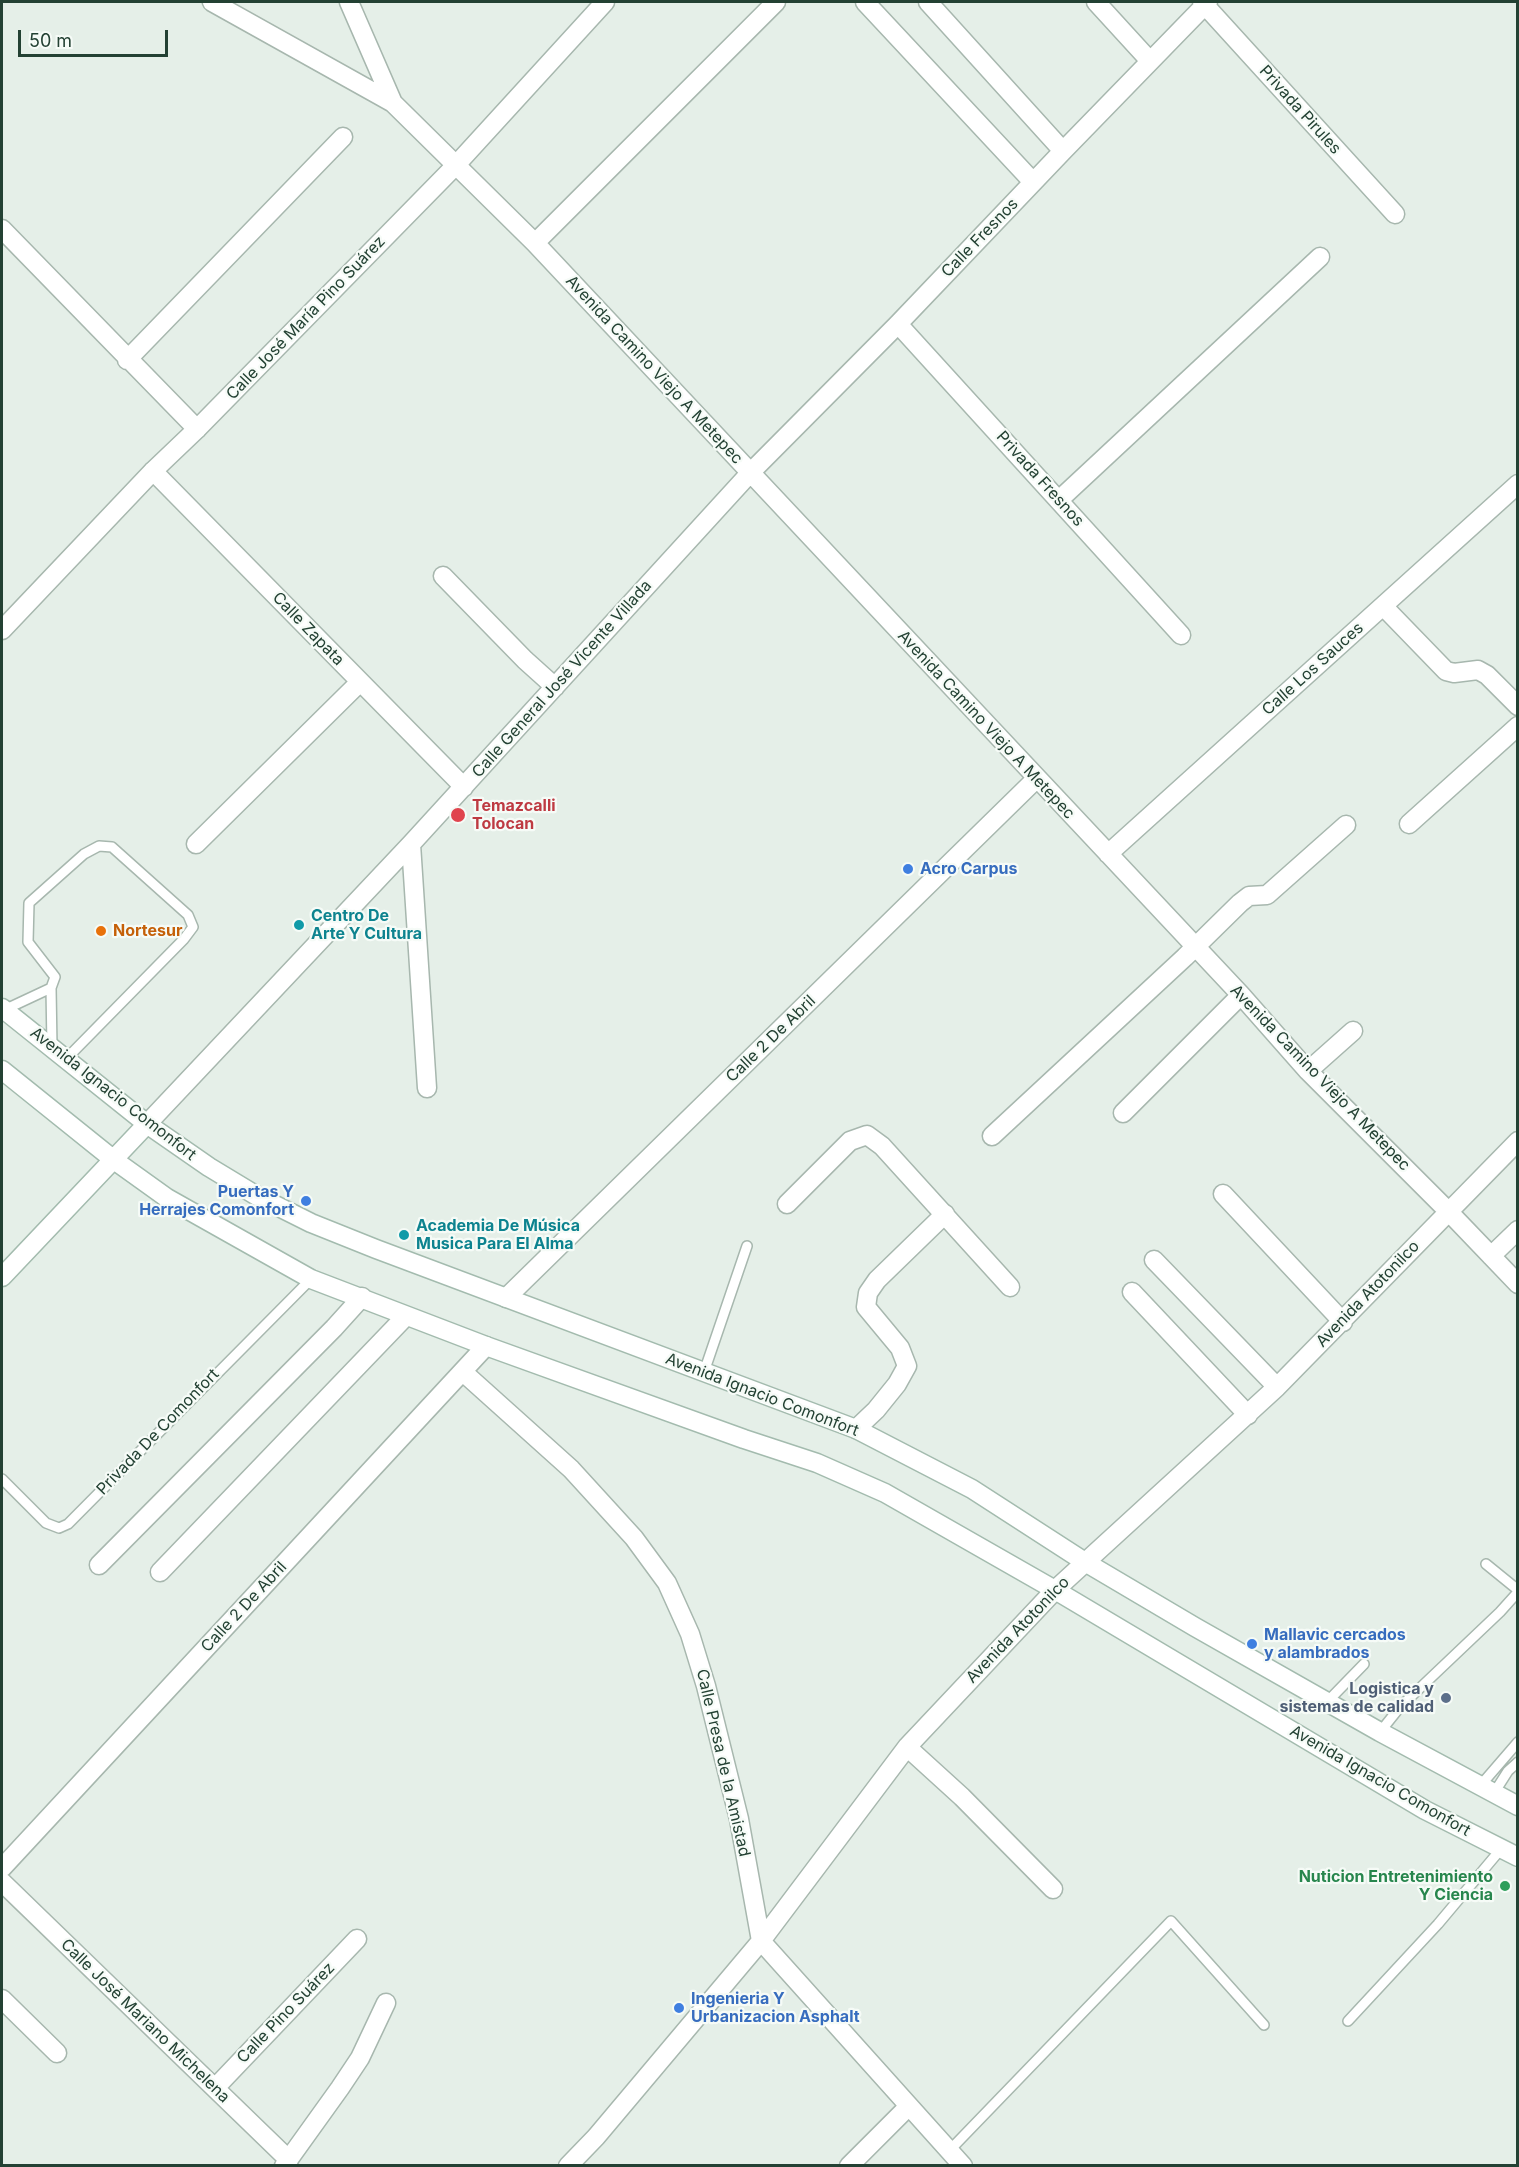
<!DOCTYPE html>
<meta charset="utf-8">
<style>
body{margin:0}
#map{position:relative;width:1519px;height:2167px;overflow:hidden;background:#e5efe8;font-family:Inter,sans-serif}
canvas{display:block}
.frame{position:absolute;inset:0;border:3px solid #234133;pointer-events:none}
.scale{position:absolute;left:18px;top:30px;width:150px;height:27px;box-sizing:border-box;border:3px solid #234133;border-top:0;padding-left:8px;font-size:18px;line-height:21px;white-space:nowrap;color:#234133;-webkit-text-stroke:4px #f6fbf7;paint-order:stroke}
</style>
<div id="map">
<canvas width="1519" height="2167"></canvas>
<div class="frame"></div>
<div class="scale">50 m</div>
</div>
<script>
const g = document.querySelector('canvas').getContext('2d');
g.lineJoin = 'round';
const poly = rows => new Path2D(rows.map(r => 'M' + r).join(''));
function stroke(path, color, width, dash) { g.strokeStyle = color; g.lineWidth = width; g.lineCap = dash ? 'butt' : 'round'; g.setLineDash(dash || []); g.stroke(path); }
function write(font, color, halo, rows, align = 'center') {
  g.font = font + ' Inter,sans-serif'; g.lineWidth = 4.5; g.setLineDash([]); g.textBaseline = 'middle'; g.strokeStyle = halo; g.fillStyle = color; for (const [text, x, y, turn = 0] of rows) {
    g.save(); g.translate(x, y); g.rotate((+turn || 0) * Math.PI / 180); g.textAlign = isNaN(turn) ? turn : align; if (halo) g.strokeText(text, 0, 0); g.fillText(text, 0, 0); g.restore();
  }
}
const service = poly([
 [51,988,52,1047],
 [4,1010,51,988,55,977,28,942,29,903,84,854,99,846,112,847,188,915,193,927,184,939,67,1058],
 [704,1372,747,1246],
 [2,1479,46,1523,59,1528,68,1524,311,1279],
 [1486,1564,1518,1590],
 [1327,1702,1364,1664],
 [1380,1732,1400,1707,1500,1612,1518,1592],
 [1480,1786,1518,1742],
 [1494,1793,1508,1771,1518,1762],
 [1348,2021,1438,1924,1501,1849],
 [949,2151,1171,1921,1264,2025]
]);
const minor = poly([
 [212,2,393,103],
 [349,2,393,103,535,243,1241,995,1308,1071,1448,1211,1518,1284],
 [865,2,1033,182],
 [928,2,1063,151],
 [1096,2,1150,61],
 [1202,2,1395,214],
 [2,229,197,429],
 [535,243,776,2],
 [898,324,1181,635],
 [127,360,343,137],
 [153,471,464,787],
 [1059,500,1320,257],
 [443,576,525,660,555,687],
 [1383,606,1446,671,1454,673,1478,670,1487,675,1518,706],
 [1409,824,1518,726],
 [196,844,359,683],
 [411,844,427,1088],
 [1108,854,1518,484],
 [1308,1071,1353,1031],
 [1123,1113,1241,995],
 [147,1124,411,844,750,473,898,324,1063,151,1208,2],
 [992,1136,1185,957,1240,903,1249,896,1267,895,1346,825],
 [1223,1194,1343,1322],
 [787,1204,850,1141,867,1135,882,1146,1010,1287],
 [1491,1256,1518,1230],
 [1154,1260,1277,1387],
 [1132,1292,1248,1415],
 [506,1298,1036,779],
 [463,1372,571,1469,634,1538,667,1583,690,1634,706,1686,739,1819,761,1941,963,2166],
 [856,1429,876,1410,897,1384,907,1366,900,1348,866,1307,868,1293,877,1280,945,1214],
 [99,1565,334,1328,362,1297],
 [160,1572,406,1316],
 [907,1747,962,1797,1053,1889],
 [2,1868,486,1346],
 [2,1882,289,2160],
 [2,1999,57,2053],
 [215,2088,357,1939],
 [284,2166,340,2088,360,2058,386,2003],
 [568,2166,596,2137,761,1941,907,1747,1055,1590,1277,1387,1518,1141],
 [849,2166,909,2106]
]);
const tertiary = poly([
 [2,630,153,471,197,429,456,165,605,2]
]);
const secondary = poly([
 [2,1008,147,1124,209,1167,257,1196,311,1223,376,1249,856,1429,972,1489,1085,1562,1195,1627,1380,1732,1518,1806],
 [2,1070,114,1160,167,1198,311,1279,486,1346,744,1439,817,1463,885,1493,1055,1590,1425,1810,1518,1857],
 [2,1277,147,1124]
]);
stroke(service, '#a7b7ae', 12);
stroke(minor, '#a7b7ae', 21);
stroke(tertiary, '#a7b7ae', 21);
stroke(secondary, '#a3bbae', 21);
stroke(service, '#fff', 9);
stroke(minor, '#fff', 18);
stroke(tertiary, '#fff', 18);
stroke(secondary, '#fff', 18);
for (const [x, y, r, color] of [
 [458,815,8,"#e0444e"],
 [908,869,6,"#3f7fe0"],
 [299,925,6,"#0f9aa8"],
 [101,931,6,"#e8710a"],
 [306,1201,6,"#3f7fe0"],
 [404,1235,6,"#0f9aa8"],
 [1252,1644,6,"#3f7fe0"],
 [1446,1698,6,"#5c6f8a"],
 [1505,1886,6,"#2e9e5b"],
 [679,2008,6,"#3f7fe0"]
]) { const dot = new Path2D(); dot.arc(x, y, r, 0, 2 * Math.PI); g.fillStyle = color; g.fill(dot); stroke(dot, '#f6fbf7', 2); }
write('16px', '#234133', '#f6fbf7', [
 ["Privada Pirules",1300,110,48],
 ["Calle Fresnos",980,238,-46],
 ["Calle José María Pino Suárez",306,318,-46],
 ["Avenida Camino Viejo A Metepec",654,370,47],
 ["Privada Fresnos",1040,479,48],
 ["Calle Zapata",308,629,46],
 ["Calle Los Sauces",1313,669,-42],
 ["Calle General José Vicente Villada",562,679,-48],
 ["Avenida Camino Viejo A Metepec",986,725,47],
 ["Calle 2 De Abril",771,1039,-44],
 ["Avenida Camino Viejo A Metepec",1320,1078,46],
 ["Avenida Ignacio Comonfort",113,1094,38],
 ["Avenida Atotonilco",1368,1294,-46],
 ["Avenida Ignacio Comonfort",762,1395,21],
 ["Privada De Comonfort",158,1432,-46],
 ["Calle 2 De Abril",244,1607,-47],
 ["Avenida Atotonilco",1018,1630,-46],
 ["Calle Presa de la Amistad",723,1763,77],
 ["Avenida Ignacio Comonfort",1380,1781,30],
 ["Calle Pino Suárez",286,2013,-46],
 ["Calle José Mariano Michelena",145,2021,44]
]);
write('bold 16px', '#be3a42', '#f6fbf7', [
 ["Temazcalli",472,806],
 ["Tolocan",472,824]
], 'left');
write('bold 16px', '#366cbe', '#f6fbf7', [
 ["Acro Carpus",920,869],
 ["Puertas Y",294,1192,"right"],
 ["Herrajes Comonfort",294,1210,"right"],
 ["Mallavic cercados",1264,1635],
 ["y alambrados",1264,1653],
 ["Ingenieria Y",691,1999],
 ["Urbanizacion Asphalt",691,2017]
], 'left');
write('bold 16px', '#0d838f', '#f6fbf7', [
 ["Centro De",311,916],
 ["Arte Y Cultura",311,934],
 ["Academia De Música",416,1226],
 ["Musica Para El Alma",416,1244]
], 'left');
write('bold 16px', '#c56008', '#f6fbf7', [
 ["Nortesur",113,931]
], 'left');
write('bold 16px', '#4e5e75', '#f6fbf7', [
 ["Logistica y",1434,1689],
 ["sistemas de calidad",1434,1707]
], 'right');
write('bold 16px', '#27864d', '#f6fbf7', [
 ["Nuticion Entretenimiento",1493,1877],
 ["Y Ciencia",1493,1895]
], 'right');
</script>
